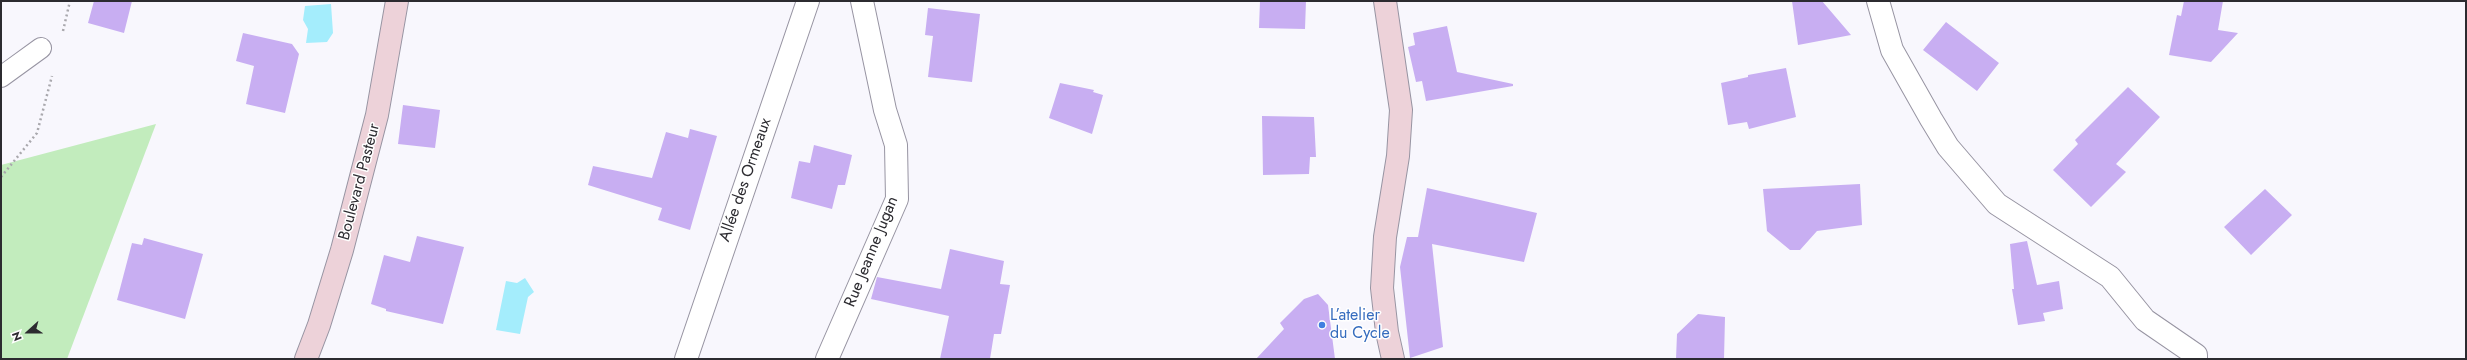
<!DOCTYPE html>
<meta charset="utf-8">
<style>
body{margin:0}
#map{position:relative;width:2467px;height:360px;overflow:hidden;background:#f8f7fd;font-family:Jost,sans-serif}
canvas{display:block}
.frame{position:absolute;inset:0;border:2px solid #2c2b30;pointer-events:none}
.north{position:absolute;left:8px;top:312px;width:40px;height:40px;-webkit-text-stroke:3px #fff;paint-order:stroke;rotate:249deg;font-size:11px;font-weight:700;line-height:16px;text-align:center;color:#2c2b30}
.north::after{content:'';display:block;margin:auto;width:14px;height:18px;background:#2c2b30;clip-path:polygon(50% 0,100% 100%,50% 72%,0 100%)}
</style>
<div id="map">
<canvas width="2467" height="360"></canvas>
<div class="frame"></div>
<div class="north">N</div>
</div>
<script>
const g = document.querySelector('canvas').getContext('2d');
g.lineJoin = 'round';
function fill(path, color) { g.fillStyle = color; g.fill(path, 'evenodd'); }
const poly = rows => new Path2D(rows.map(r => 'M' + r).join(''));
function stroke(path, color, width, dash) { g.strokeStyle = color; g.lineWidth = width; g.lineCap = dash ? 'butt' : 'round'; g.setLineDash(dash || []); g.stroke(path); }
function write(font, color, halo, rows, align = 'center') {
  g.font = font + ' Jost,sans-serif'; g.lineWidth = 3; g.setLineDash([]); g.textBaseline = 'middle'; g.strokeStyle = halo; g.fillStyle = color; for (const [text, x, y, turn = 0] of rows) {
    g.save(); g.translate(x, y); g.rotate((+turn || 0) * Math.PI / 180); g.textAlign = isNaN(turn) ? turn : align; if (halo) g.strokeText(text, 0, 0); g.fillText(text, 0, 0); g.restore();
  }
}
fill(poly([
 [156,124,67,359,1,359,1,165]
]), '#c2ecbd');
fill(poly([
 [331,4,333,33,327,42,306,43,308,29,303,20,305,6],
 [525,278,534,292,528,297,520,334,496,330,506,281,517,283]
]), '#a4edfc');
fill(poly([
 [94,1,132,1,124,33,88,23],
 [1260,1,1306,1,1305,29,1259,28],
 [1792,1,1822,1,1851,35,1798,45],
 [2184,1,2223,1,2218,30,2238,33,2211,62,2169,55,2177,15,2181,16],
 [928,8,980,14,972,82,928,77,933,36,925,35],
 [1946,22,1999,63,1977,91,1923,50],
 [1447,26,1457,72,1513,84,1513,86,1426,101,1422,81,1416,82,1408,47,1415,45,1413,33],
 [243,33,292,44,299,54,285,113,246,104,254,66,236,61],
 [1786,68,1796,117,1749,129,1747,122,1728,125,1721,83,1748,77,1748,75],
 [1060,83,1094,90,1093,92,1103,95,1092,134,1049,118],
 [2128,87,2160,117,2116,164,2126,172,2091,207,2053,170,2078,144,2075,140],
 [403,105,440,110,435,148,398,144],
 [1262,116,1314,117,1316,157,1310,157,1309,174,1263,175],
 [690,129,717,136,690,230,658,220,662,208,588,185,593,166,652,178,666,132,688,138],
 [814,145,852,155,845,185,838,185,832,209,791,198,799,161,810,163],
 [1860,184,1862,225,1817,231,1800,250,1790,250,1767,231,1763,189],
 [1427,188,1537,213,1524,262,1432,244,1443,347,1410,358,1400,267,1407,237,1418,237],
 [2265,189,2292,215,2251,255,2224,227],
 [417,236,464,247,443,324,386,311,386,309,371,304,384,255,410,262],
 [144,238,203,254,185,319,117,300,132,243,142,245],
 [2027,241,2037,285,2059,281,2063,309,2043,313,2045,321,2018,325,2012,289,2014,289,2010,244],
 [950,249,1004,261,1000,284,1010,285,1001,334,994,334,990,359,940,359,949,316,871,299,877,277,941,289],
 [1318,294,1328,305,1335,359,1256,359,1284,329,1280,323,1304,299],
 [1698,314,1725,317,1724,359,1676,359,1677,334]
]), '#c8aef2');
const lane = poly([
 [1,77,41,48]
]);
const street = poly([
 [1878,1,1892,50,1931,119,1948,147,1997,204,2110,277,2145,320,2196,355,2196,359],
 [686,359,808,1],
 [827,359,897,199,896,145,885,110,862,1]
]);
const secondary = poly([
 [1385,1,1401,110,1398,156,1385,237,1382,288,1387,332,1393,359],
 [306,359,319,325,342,250,377,115,397,1]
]);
stroke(lane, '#9794a2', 22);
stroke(street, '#9794a2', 24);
stroke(secondary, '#9794a2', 24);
stroke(poly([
 [63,31,70,1],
 [1,177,37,133,52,76]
]), '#a9a8ad', 2.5, [2, 3]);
stroke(lane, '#fff', 20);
stroke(street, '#fff', 22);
stroke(secondary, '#edd2d9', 22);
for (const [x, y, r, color] of [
 [1322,325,4,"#3f7fe0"]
]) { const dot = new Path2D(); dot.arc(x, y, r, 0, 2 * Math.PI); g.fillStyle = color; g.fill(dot); stroke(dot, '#fff', 1.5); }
write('16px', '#2c2b30', '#fff', [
 ["Allée des Ormeaux",746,180,-71],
 ["Boulevard Pasteur",360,182,-75],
 ["Rue Jeanne Jugan",872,252,-68]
]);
write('16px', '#366cbe', '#fff', [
 ["L’atelier",1330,316],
 ["du Cycle",1330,334]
], 'left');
</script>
